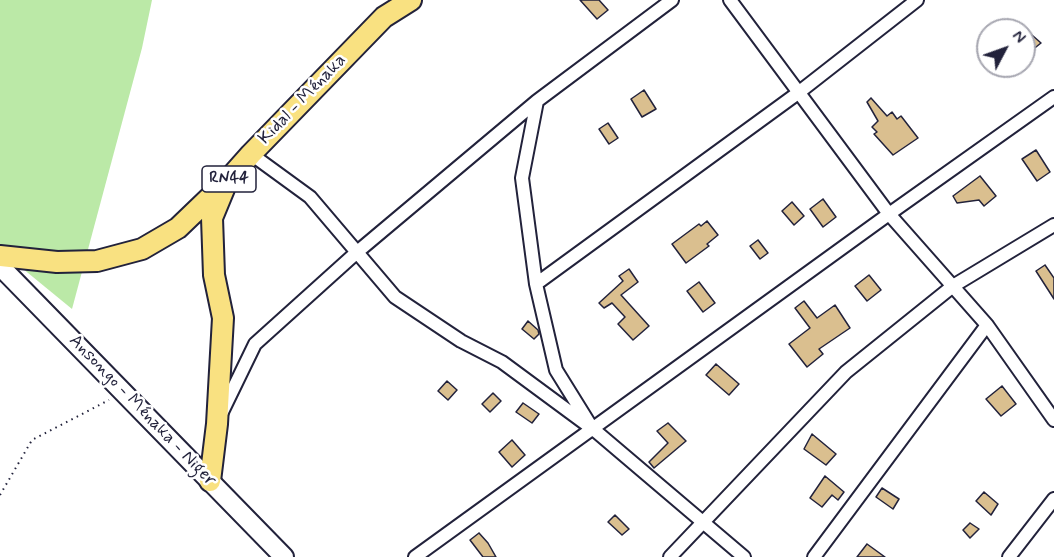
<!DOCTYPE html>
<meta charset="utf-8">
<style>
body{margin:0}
#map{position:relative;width:1054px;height:557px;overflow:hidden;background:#fff;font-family:Mynerve,sans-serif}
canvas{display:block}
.north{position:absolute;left:976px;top:18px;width:60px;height:60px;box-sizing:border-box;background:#fff;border:2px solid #a7a7b1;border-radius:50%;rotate:49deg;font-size:16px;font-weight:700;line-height:24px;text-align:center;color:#22223b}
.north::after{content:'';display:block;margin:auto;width:21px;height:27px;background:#22223b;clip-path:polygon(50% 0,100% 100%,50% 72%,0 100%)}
</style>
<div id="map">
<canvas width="1054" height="557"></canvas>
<div class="north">N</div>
</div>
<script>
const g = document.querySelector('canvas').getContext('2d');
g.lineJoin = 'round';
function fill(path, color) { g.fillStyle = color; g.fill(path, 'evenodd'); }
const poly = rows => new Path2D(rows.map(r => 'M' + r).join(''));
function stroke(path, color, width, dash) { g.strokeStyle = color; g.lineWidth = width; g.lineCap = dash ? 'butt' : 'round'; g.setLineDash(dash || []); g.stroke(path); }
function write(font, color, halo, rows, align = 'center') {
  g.font = font + ' Mynerve,sans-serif'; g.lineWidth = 5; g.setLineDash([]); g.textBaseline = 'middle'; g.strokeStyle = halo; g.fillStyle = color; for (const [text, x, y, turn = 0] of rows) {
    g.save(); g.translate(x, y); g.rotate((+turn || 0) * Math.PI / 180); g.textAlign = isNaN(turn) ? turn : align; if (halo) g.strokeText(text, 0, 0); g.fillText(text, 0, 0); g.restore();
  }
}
fill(poly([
 [0,0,152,0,142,48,72,309,0,250]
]), '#bbe9a7');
const building = poly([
 [580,0,599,0,608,10,597,19,580,0],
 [1024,28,1041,43,1031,51,1024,43,1024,28],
 [644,90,656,109,642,117,631,99,644,90],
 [871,98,887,116,892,112,897,119,901,116,918,138,893,155,874,134,877,132,872,127,878,121,867,102,871,98],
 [608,123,618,138,609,144,599,129,608,123],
 [1036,150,1050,172,1037,181,1022,159,1036,150],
 [980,176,996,196,984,206,979,200,957,203,953,196,980,176],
 [823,199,836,217,823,227,810,209,823,199],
 [792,202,804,216,794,225,782,211,792,202],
 [707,221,718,235,707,244,709,246,686,263,672,244,699,224,701,226,707,221],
 [758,240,768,253,760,259,750,246,758,240],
 [1045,265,1054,278,1054,299,1036,271,1045,265],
 [629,269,638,282,621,295,649,326,633,340,618,324,625,317,612,303,604,308,599,303,623,281,619,276,629,269],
 [869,275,881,290,867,301,855,286,869,275],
 [699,282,715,303,703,312,687,291,699,282],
 [804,301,817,318,835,305,850,328,819,349,823,354,807,367,789,344,810,328,795,308,804,301],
 [528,321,538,330,539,334,534,339,522,329,528,321],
 [716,364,739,384,729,395,706,375,716,364],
 [447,381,457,390,448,400,438,391,447,381],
 [1002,386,1016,404,1001,416,986,399,1002,386],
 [493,393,501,401,490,412,482,404,493,393],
 [523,403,539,414,532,423,516,412,523,403],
 [668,423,686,441,654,468,649,462,668,443,657,431,668,423],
 [812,434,836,454,826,465,804,449,812,434],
 [512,440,525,455,512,467,499,452,512,440],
 [825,476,844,492,838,500,832,495,822,507,810,498,825,476],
 [882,488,899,499,893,509,876,497,882,488],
 [984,492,998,504,991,515,976,501,984,492],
 [615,515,629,529,622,535,608,522,615,515],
 [970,523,979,529,970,538,963,530,970,523],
 [479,533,488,543,496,557,483,557,470,540,479,533],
 [867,544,885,557,857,557,867,544]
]);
fill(building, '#dabf8f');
stroke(building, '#22223b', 1.5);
const street = poly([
 [730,0,889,214,987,325,1054,420],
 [537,101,522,178,536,284,556,370,592,428,744,557],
 [251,154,310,197,395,297,461,341,502,362,586,424],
 [536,284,798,93,917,0],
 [222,412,255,344,356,253,537,101,672,0],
 [415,557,889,214,1054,97],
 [670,557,846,372,953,286,1054,225],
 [814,557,987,325],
 [1009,557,1054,499]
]);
const secondary = poly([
 [0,266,284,557]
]);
const primary = poly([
 [0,256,57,262,97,261,142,249,178,228,227,181,251,154,384,17,411,0],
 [210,481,217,424,223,318,214,275,212,218,224,189]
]);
stroke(street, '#22223b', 16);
stroke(secondary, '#22223b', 22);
stroke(primary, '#22223b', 24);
stroke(poly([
 [0,495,32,440,109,400]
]), '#22223b', 2, [1.5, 4.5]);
stroke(street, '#fff', 12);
stroke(secondary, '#fff', 18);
stroke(primary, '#f9e181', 20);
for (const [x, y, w] of [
 [229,179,54]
]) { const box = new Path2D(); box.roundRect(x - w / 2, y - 13, w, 26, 4.5); g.fillStyle = '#fff'; g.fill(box); stroke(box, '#22223b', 1.5); }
write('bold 16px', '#22223b', null, [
 ["RN44",229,179]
]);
write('18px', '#22223b', '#fff', [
 ["Kidal - Ménaka",303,100,-46],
 ["Ansongo - Ménaka - Niger",142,411,46]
]);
</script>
